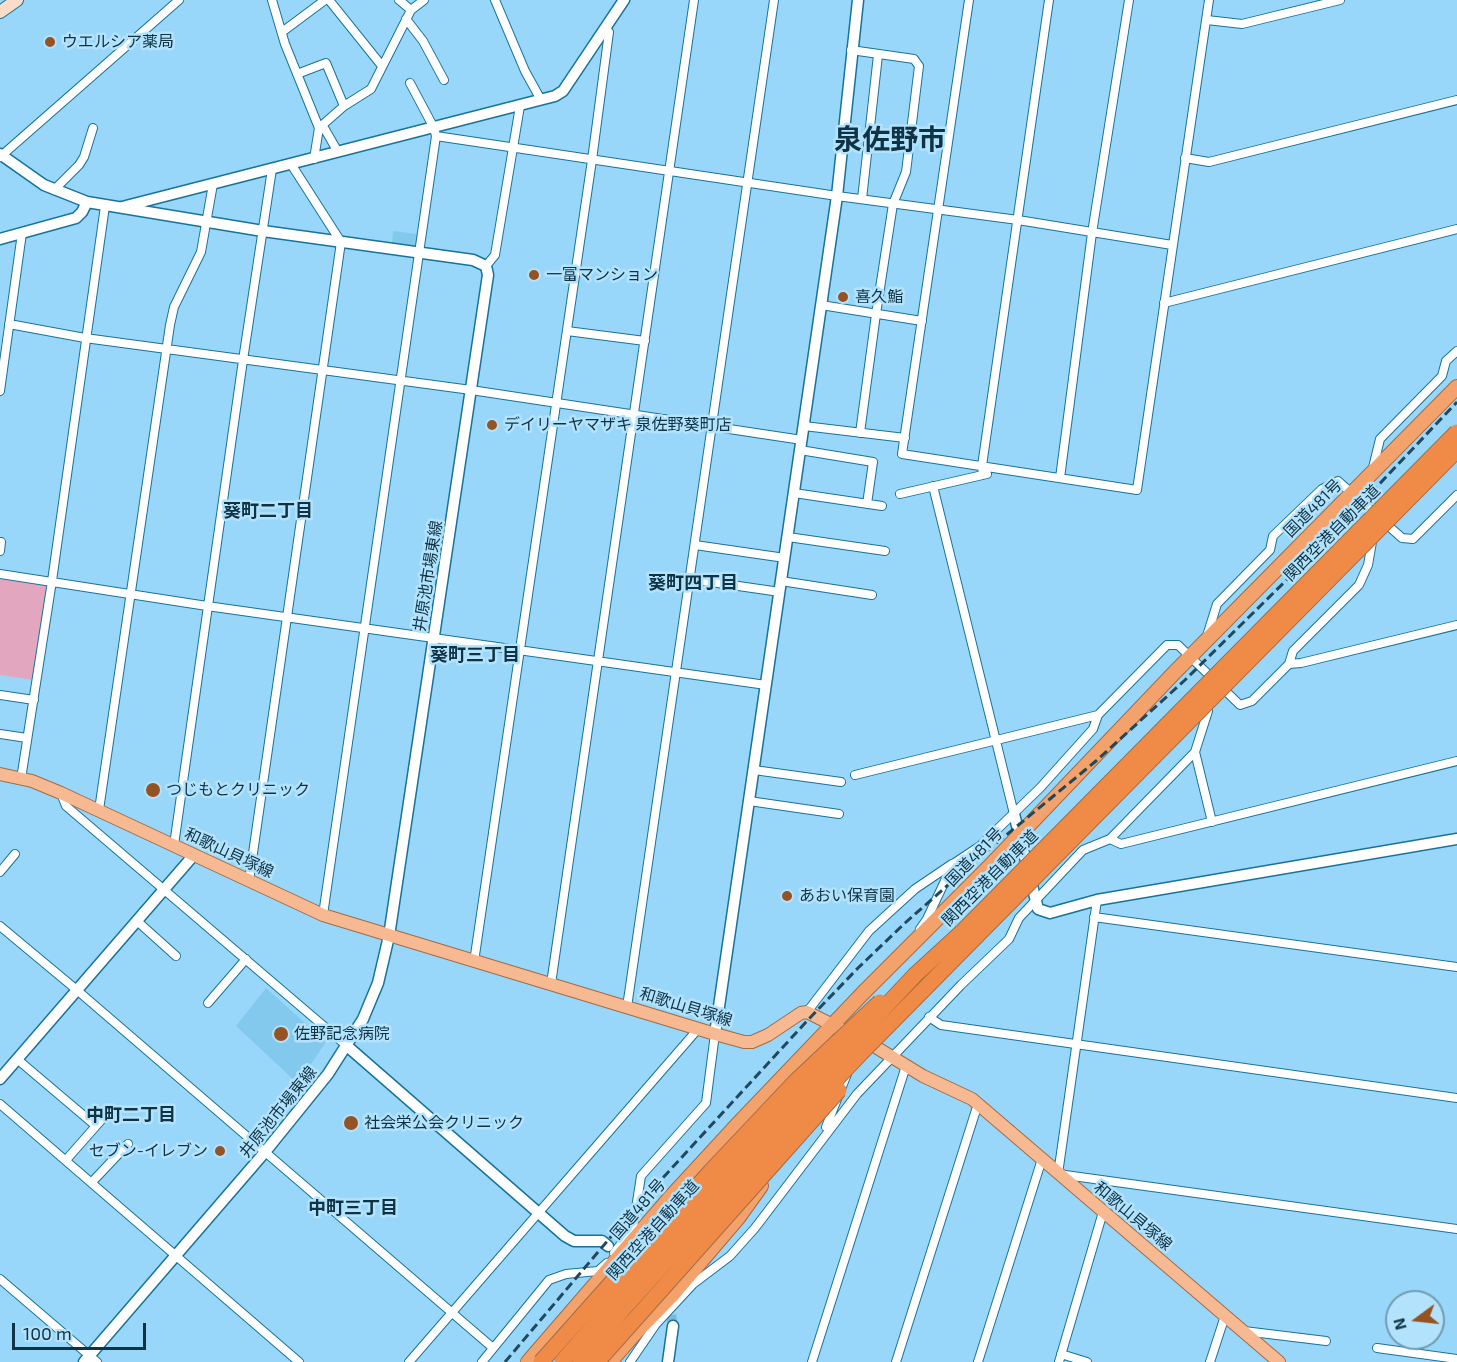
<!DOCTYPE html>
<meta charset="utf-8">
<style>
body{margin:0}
#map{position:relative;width:1457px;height:1362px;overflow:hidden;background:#98d7fa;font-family:"Exo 2",sans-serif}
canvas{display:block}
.north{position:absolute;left:1385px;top:1290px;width:60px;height:60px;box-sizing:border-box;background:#b3e2fc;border:2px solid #719cb2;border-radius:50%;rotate:255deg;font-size:16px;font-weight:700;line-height:24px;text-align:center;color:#0f3344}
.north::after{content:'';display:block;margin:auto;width:21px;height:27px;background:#955223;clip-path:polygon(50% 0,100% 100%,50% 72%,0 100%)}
.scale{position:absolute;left:12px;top:1323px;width:134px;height:27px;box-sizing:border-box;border:3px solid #0f3344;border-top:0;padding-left:8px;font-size:18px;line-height:21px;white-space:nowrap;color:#0f3344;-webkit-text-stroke:4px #b3e2fc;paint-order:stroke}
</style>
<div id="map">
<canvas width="1457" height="1362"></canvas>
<div class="north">N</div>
<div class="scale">100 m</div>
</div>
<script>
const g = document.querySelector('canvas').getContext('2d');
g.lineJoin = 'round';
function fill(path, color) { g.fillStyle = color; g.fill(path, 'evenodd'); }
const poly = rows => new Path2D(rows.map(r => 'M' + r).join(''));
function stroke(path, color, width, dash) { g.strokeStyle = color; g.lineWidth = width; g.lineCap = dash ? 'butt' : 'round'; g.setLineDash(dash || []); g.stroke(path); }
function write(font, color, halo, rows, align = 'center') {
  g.font = font + ' "Exo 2","Noto Sans JP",sans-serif'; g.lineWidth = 5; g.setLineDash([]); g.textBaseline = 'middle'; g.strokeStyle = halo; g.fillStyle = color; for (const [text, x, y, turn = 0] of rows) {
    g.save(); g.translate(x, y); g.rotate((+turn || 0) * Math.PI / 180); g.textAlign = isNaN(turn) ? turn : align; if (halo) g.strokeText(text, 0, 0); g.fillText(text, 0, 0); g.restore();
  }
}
fill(poly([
 [393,231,417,234,415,248,392,243],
 [266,988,326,1042,309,1067,294,1080,236,1026]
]), '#83c9ed');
fill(poly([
 [0,577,48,584,34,680,0,675]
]), '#e2a7bf');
stroke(poly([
 [666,1301,671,1315,673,1326]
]), '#7db6d6', 10, [10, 5]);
const minor = poly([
 [272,0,285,44,319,128,314,159],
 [329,0,382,66],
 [399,0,411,10],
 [495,0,525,71,541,100],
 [969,0,902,454,1137,490,1209,0],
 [406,19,423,41,444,80],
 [1207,20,1242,24,1340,0],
 [282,32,325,0],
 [851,50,914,59,919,66,906,172,893,204,876,314,860,433],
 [297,74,326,63,344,106],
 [323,126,338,152],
 [319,128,344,106,371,89,411,10,424,0],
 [436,136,837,196,1018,220,1172,245],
 [0,157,179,0],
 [1185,158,1209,162,1457,100],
 [54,190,79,165,84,157,93,128],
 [862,199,878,55],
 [486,266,495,255,520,106],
 [1164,303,1457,229],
 [821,305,922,321],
 [9,324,85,338,471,390,802,440],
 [567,331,645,341],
 [0,391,22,233],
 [804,426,905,438],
 [800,450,873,462,867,504],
 [1372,472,1380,439,1442,376,1446,361,1457,351],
 [983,475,982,466,1049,0],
 [1060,478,1092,233,1129,0],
 [933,486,1014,814],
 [794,493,882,506],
 [900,494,987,474],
 [788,537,885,551],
 [695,545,785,558],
 [0,551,1,542],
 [0,574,207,606,766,685],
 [690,579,780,592],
 [781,581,872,595],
 [1207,636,1217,604,1270,550,1273,536,1322,489,1338,481,1402,538,1413,539,1457,495],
 [1289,664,1301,663,1457,625],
 [0,695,34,700],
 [0,734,27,738],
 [1195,752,1212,822],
 [754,770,841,782],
 [855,775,1098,715,1167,645,1178,645,1240,705,1252,701,1289,664,1293,651,1359,585,1368,565,1372,542],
 [21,779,52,581,105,206],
 [61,793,66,806,347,1046],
 [749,801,839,814],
 [99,810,170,325,174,307,201,252,213,184],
 [1110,839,1121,844,1457,761],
 [174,845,243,360,272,169],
 [0,872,15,854],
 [249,881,341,242,291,164],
 [1097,900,1058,1174,1457,1229],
 [323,915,436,136,434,128,410,83],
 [1094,917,1457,967],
 [137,921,176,956],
 [0,926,78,991,493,1348],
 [920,929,927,919,953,864,980,846,1040,788,1093,729,1098,715],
 [474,962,592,160,609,32,605,28],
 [551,984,694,0],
 [208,1003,246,959],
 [627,1007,774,0],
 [807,1012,869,931,915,889,952,864],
 [929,1017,941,1025,1457,1098],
 [17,1059,96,1126],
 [0,1104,299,1362],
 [826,1127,847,1074],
 [66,1160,103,1118],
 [92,1182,128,1144],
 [614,1253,633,1228,641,1176,706,1103,715,1034],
 [0,1279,97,1362],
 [1244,1331,1326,1341],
 [1377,1348,1457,1359],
 [1061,1354,1087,1362],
 [409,1362,698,1029],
 [482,1362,549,1280,566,1274,598,1271,607,1263],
 [630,1362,656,1324,693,1284,730,1256,755,1228,857,1094,961,985,1009,939,1019,918,1036,900,1083,850,1110,839,1195,752,1208,711],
 [812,1362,906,1066],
 [896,1362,976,1110,980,1105],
 [978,1362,1042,1159],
 [1059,1362,1103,1212],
 [1210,1362,1225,1316]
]);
const tertiary = poly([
 [0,154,44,185,87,202,263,231,473,260,486,266,488,275,389,936,378,983,363,1019,328,1074,265,1152,84,1362],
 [122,207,555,96,563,91,624,0],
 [0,239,76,218,82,212,87,202],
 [1014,814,1038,909,1050,913,1097,900,1457,839],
 [715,1034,837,196,858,0],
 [347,1046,565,1236,574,1241,602,1241,608,1246],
 [0,1079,193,856],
 [668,1362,673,1326]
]);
const secondary = poly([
 [0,12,17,0]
]);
const primary = poly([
 [0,774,32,781,61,793,323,915,715,1034,744,1042,752,1042,768,1035,801,1013,807,1012,874,1046,923,1076,972,1099,1279,1362]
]);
const trunk = poly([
 [528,1362,668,1200,737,1125,863,993,988,868,1174,673,1457,387],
 [610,1362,638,1330,674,1293,738,1218,761,1186]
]);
stroke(minor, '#17739a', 10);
stroke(tertiary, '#17739a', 13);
stroke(secondary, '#17739a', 14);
stroke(primary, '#a16c46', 14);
stroke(trunk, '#a16c46', 16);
stroke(minor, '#fff', 8);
stroke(tertiary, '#fff', 10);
stroke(secondary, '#fadcc8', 12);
stroke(primary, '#f6b991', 12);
stroke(trunk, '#f3a26c', 14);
stroke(poly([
 [505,1362,637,1206,806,1022,858,968,905,923,982,855,1096,761,1185,680,1316,551,1457,402]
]), '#21485c', 3, [9, 4.5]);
const motorwayBridge = poly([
 [541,1362,711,1171,795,1082,880,1002],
 [562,1362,694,1210,915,975,963,931,1457,432],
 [580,1362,625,1307,712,1211,861,1053,1457,450],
 [597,1362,839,1090]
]);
stroke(motorwayBridge, '#a16c46', 17, []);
stroke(motorwayBridge, '#f08b47', 15);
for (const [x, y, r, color] of [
 [50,42,6,"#955223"],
 [534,275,6,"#955223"],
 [843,297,6,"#955223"],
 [492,425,6,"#955223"],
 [153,790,8,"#955223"],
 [787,896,6,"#955223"],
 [281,1034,8,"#955223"],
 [351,1123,8,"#955223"],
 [220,1151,6,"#955223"]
]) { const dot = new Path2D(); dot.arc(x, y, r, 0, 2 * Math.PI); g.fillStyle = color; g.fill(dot); stroke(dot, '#b3e2fc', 2); }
write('16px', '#0f3344', '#b3e2fc', [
 ["ウエルシア薬局",62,42],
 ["一富マンション",546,275],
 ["喜久鮨",855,297],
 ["デイリーヤマザキ 泉佐野葵町店",504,425],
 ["つじもとクリニック",166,790],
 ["あおい保育園",799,896],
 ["佐野記念病院",294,1034],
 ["社会栄公会クリニック",364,1123],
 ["セブン-イレブン",208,1151,"right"]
], 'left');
write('16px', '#0f3344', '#b3e2fc', [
 ["国道481号",1313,508,-45],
 ["関西空港自動車道",1332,533,-45],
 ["井原池市場東線",428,576,-81],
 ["和歌山貝塚線",229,853,25],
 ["国道481号",974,857,-46],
 ["関西空港自動車道",990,878,-45],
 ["和歌山貝塚線",686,1007,17],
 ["井原池市場東線",278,1112,-51],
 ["国道481号",638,1209,-49],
 ["和歌山貝塚線",1133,1216,40],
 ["関西空港自動車道",653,1230,-48]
]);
write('bold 18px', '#0f3344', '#b3e2fc', [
 ["葵町二丁目",268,511],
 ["葵町四丁目",693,583],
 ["葵町三丁目",475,655],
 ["中町二丁目",131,1115],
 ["中町三丁目",353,1208]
]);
write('bold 28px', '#0f3344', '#b3e2fc', [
 ["泉佐野市",890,140]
]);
</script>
